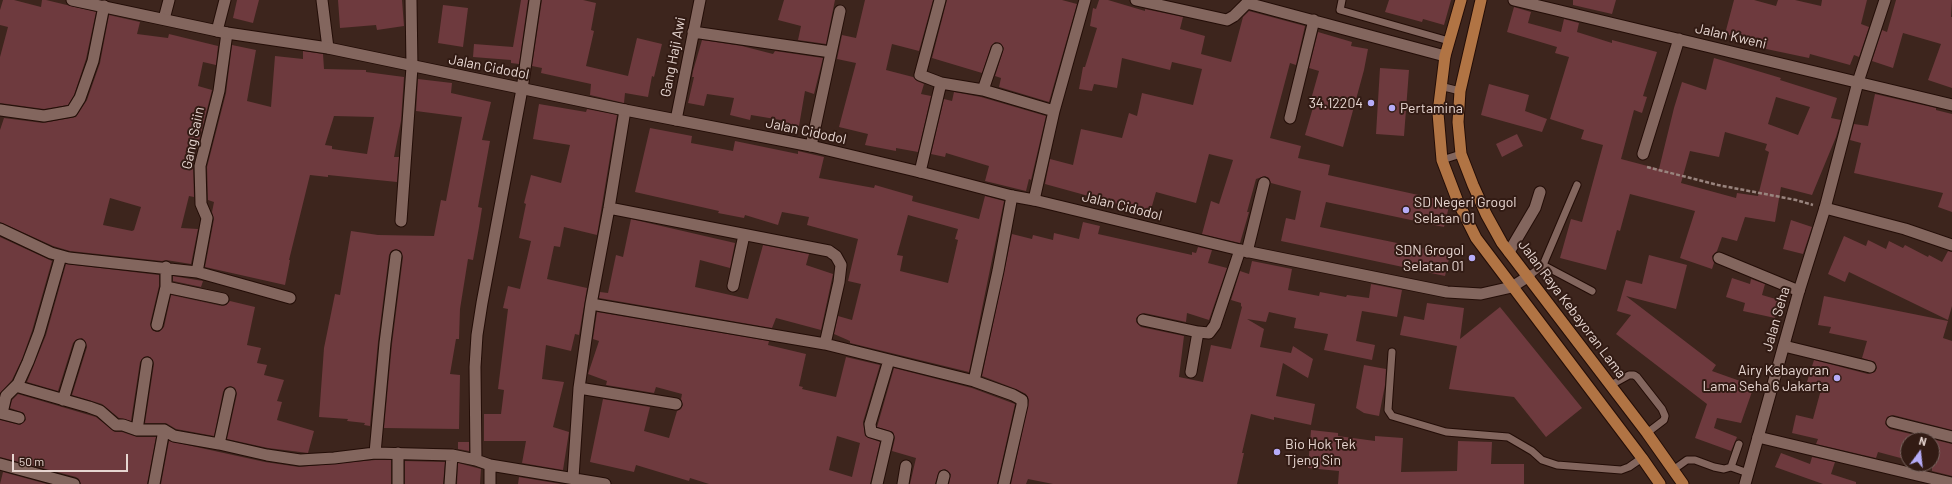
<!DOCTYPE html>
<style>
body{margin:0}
#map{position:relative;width:1952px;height:484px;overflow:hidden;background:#3d251d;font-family:Barlow,sans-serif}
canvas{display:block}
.north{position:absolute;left:1900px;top:432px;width:40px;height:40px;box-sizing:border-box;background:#321b14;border:1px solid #7a6660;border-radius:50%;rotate:15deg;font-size:11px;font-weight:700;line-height:16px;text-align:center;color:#e7d6d1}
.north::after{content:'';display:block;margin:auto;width:14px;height:18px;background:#b6acf8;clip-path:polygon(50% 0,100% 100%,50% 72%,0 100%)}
.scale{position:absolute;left:12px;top:454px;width:116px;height:18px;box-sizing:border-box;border:2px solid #e7d6d1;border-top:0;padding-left:5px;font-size:12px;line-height:14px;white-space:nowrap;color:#e7d6d1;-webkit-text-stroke:3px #321b14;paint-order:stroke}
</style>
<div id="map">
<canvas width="1952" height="484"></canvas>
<div class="north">N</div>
<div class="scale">50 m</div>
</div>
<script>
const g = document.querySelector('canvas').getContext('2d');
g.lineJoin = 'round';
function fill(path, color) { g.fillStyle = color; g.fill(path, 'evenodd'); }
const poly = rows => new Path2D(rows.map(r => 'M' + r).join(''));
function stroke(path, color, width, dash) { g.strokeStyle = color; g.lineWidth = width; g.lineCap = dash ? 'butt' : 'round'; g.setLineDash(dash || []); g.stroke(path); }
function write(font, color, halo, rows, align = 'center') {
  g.font = font + ' Barlow,sans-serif'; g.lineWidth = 4; g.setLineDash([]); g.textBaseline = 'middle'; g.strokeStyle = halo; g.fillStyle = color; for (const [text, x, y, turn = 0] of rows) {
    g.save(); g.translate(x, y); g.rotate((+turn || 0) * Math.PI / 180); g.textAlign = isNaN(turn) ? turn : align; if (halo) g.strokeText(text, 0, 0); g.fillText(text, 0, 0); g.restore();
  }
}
fill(poly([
 [3,0,14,0,41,7,42,0,46,0,96,12,86,59,74,95,68,105,44,109,0,103,0,57,8,27,0,25,0,10],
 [237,0,259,0,253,23,233,18],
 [338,0,402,0,404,26,377,30,376,25,340,28],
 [521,0,528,0,519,64,511,63,511,60,473,57,474,44,513,47],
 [542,0,583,0,596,3,591,30,594,31,586,66,628,76,637,38,662,44,654,77,652,76,648,97,625,93,624,103,590,95,591,84,541,73,542,68,532,66],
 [784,0,835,0,826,44,798,40,801,26,778,20],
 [865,0,933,0,919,51,892,44,886,70,913,77,917,81,924,84,921,94,931,96,918,152,896,148,896,151,865,145,868,134,839,127,856,63,837,59,842,35,856,38],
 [947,0,1062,0,1077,4,1049,102,999,87,1001,78,995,76,1004,48,1000,43,995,42,991,46,982,73,932,58],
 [1099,0,1108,0,1145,11,1145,9,1183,17,1180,29,1205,36,1201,54,1231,62,1243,17,1249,11,1305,26,1296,65,1290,63,1270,138,1301,146,1298,158,1330,165,1328,175,1450,202,1444,227,1326,202,1320,227,1450,254,1445,276,1281,241,1286,218,1295,220,1301,191,1271,183,1269,178,1265,176,1256,179,1247,212,1249,212,1240,243,1202,234,1211,201,1219,204,1233,160,1209,154,1196,203,1156,192,1150,213,1045,184,1050,159,1073,165,1081,129,1122,138,1129,113,1137,116,1142,93,1193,105,1202,69,1172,62,1170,70,1122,58,1117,88,1094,84,1092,91,1079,89,1083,67,1085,67,1097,28,1090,26,1093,8,1096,9],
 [1389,0,1451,0,1444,25,1423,19,1422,22,1385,12],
 [1573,0,1616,0,1612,14,1573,5],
 [1734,0,1754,0,1776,6,1778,0,1795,0,1821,6,1822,0,1867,0,1861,24,1869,27,1859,57,1854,55,1850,65,1810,54,1809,58,1771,50,1758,47,1759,43,1725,34],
 [1896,0,1952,0,1951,17,1952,17,1952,88,1928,80,1941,44,1903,33,1893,68,1872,61,1882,30,1887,32],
 [443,5,468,8,463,47,438,43],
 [1514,7,1531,12,1528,23,1561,32,1564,19,1579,23,1577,32,1612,43,1612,40,1657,52,1643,96,1647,97,1642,113,1634,110,1621,159,1659,169,1674,108,1682,82,1706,90,1714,58,1781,78,1780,80,1837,98,1831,118,1841,120,1836,137,1812,195,1781,187,1775,222,1745,217,1737,241,1722,237,1717,251,1712,256,1714,263,1712,269,1680,258,1695,211,1630,194,1620,231,1617,230,1606,270,1560,258,1571,219,1582,222,1603,145,1581,139,1584,130,1550,119,1569,57,1555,53,1557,47,1507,32],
 [1776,97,1810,107,1798,135,1768,124],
 [1725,132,1767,144,1765,150,1769,152,1758,196,1737,193,1736,198,1681,183,1690,151,1719,157],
 [109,15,140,22,137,34,168,38,169,34,218,46,216,65,203,62,198,86,212,90,193,164,194,197,189,196,181,228,198,229,191,264,166,260,162,261,70,251,53,246,0,222,0,130,4,118,43,123,76,117,87,100,100,63],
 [110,198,141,207,134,230,132,231,103,225],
 [1318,32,1352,42,1351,46,1368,49,1364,70,1343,147,1305,135,1314,104,1310,103,1319,71,1309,68],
 [702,40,742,46,773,54,775,51,823,58,814,94,805,91,799,126,781,123,781,120,751,115,750,120,730,115,734,98,707,94,704,106,688,103,694,77,692,77,693,71],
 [232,45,256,50,247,101,271,107,275,56,303,59,303,51,323,54,324,69,366,70,366,72,404,77,401,121,394,157,399,157,397,182,328,175,328,177,310,175,289,260,290,260,285,285,205,267,214,219,212,212,214,202,208,200,207,167,226,93],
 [334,116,374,117,367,154,332,149,332,146,325,145],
 [1380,68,1409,70,1404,136,1376,134],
 [418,79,452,83,451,93,491,102,482,140,490,141,478,207,482,208,479,227,473,260,468,259,460,309,459,339,456,339,450,374,460,375,459,429,384,428,392,344,403,257,401,251,396,249,391,251,389,255,378,342,370,426,364,425,365,423,347,421,348,419,319,417,324,348,335,294,340,295,351,231,378,235,434,236,441,200,446,201,462,117,416,111],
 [1489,84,1529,95,1525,111,1547,119,1542,132,1481,115],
 [954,92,981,97,1046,116,1031,180,1029,179,1026,191,985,181,989,166,946,153,945,157,931,154,944,99,952,101],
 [1875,94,1936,108,1936,110,1952,114,1952,212,1938,207,1943,193,1854,173,1861,143,1850,140,1854,124,1868,126],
 [539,104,586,112,587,109,617,115,597,235,564,227,560,247,554,246,547,279,587,288,579,335,575,334,571,351,546,345,542,379,564,382,553,427,569,432,563,470,522,463,526,441,484,441,484,414,501,414,504,390,498,389,508,309,503,308,508,286,520,289,531,241,519,238,526,204,524,203,531,175,561,183,570,145,533,139],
 [650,128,692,136,691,143,733,151,735,141,798,154,798,151,824,157,819,178,874,188,875,185,913,196,912,201,979,219,985,196,1004,201,969,372,850,343,850,341,834,334,838,316,852,320,861,284,848,281,858,239,807,225,809,217,782,212,778,225,745,215,744,218,718,213,719,211,635,192],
 [908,215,958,229,955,239,958,240,948,283,900,271,903,256,897,255],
 [1517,134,1523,146,1502,157,1496,144],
 [631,219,735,243,730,268,700,260,695,287,748,299,763,245,809,254,806,265,833,274,821,330,776,318,772,328,599,298,600,292,608,293,616,255,623,257],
 [1791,220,1812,227,1803,254,1783,249],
 [1083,222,1100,226,1098,234,1192,255,1192,252,1196,253,1198,247,1212,250,1208,263,1227,268,1209,320,1187,313,1186,322,1144,313,1141,314,1136,318,1136,322,1141,327,1184,336,1179,377,1203,382,1211,345,1231,349,1242,307,1241,306,1241,303,1231,300,1240,271,1249,274,1252,261,1292,269,1288,290,1319,296,1320,292,1346,297,1347,295,1369,298,1371,284,1402,290,1397,317,1362,311,1356,341,1375,345,1372,360,1324,350,1328,334,1294,328,1296,318,1269,312,1266,322,1247,319,1264,329,1260,347,1291,353,1293,346,1313,359,1308,378,1283,363,1276,396,1315,404,1311,425,1274,417,1274,420,1251,414,1242,453,1244,453,1237,484,1053,484,1028,479,1026,484,1011,484,1029,400,1026,394,1016,389,982,376,1012,234,1032,239,1033,235,1053,240,1054,233,1079,239],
 [1844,236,1866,246,1868,240,1886,249,1889,241,1903,248,1905,245,1928,257,1929,255,1942,262,1948,251,1952,252,1952,306,1948,320,1849,272,1845,282,1828,274],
 [0,237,52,261,32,331,22,359,12,380,0,393],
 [1649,255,1687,265,1676,309,1626,296,1716,365,1712,371,1754,386,1741,423,1717,418,1714,428,1737,437,1731,451,1695,438,1707,404,1616,334,1631,315,1617,311,1626,280,1642,284],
 [66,264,159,275,159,286,150,324,152,330,156,332,159,332,164,327,171,295,222,306,226,305,230,301,255,307,247,345,261,348,257,363,267,365,264,375,284,380,277,401,282,402,277,420,314,431,308,453,268,448,227,439,237,394,235,388,231,386,225,388,223,392,214,436,176,429,166,423,145,423,154,364,153,360,148,356,144,357,140,362,131,421,119,418,102,404,72,395,87,347,85,341,82,338,76,340,73,343,58,391,27,382,46,335],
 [173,276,203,281,201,287,173,281],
 [1732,278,1750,284,1751,279,1765,284,1762,295,1779,300,1775,318,1743,311,1745,303,1726,297],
 [1824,296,1948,321,1943,338,1952,341,1952,430,1893,415,1887,417,1885,424,1890,429,1952,444,1952,476,1932,471,1932,440,1908,440,1908,460,1878,452,1876,458,1816,444,1818,439,1792,433,1796,415,1813,419,1822,386,1807,382,1814,360,1868,374,1875,372,1877,368,1875,362,1862,358,1867,341,1829,333,1831,327,1818,325],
 [1427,303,1464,308,1460,339,1500,307,1582,408,1546,437,1514,397,1449,389,1457,346,1400,335,1404,316,1424,320],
 [597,312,769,341,768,345,806,354,799,386,803,387,802,389,836,397,846,357,880,365,863,422,865,436,880,442,870,484,709,484,690,478,689,481,636,465,634,472,590,462,603,399,650,407,644,431,669,438,677,411,681,409,683,405,681,399,682,394,656,387,654,393,606,385,607,381,588,374,599,341,593,339],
 [837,436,860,443,852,477,829,470],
 [1364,365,1386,369,1385,385,1379,416,1364,413,1356,408],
 [894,368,972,388,1015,404,997,484,949,484,951,474,945,469,939,471,935,484,910,484,916,458,892,451,895,438,893,432,877,427],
 [18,394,96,417,115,432,122,432,137,437,156,437,147,484,81,484,79,479,76,477,0,457,0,420,20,425,26,420,24,413,10,408,12,400],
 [1311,430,1338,433,1338,436,1375,441,1375,436,1403,438,1401,472,1457,471,1458,441,1492,442,1491,464,1524,464,1524,484,1338,484,1339,471,1308,468],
 [169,441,265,462,299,467,375,460,391,460,391,484,161,484],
 [458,442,469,442,469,451,458,449],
 [1781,453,1810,464,1812,457,1835,462,1831,474,1856,482,1856,484,1823,484,1775,467],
 [405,461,445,462,443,484,405,484],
 [458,463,481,469,480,484,457,484],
 [3,472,47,484,0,484],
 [519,477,561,484,518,484]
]), '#6e3a3e');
const service = poly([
 [1342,0,1340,10,1449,41],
 [1440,86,1460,91],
 [1442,160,1461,154],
 [1543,265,1592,291],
 [1529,276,1543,265,1577,185],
 [1392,352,1388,410,1392,416,1446,432,1508,437,1532,451,1542,460,1557,465,1621,470,1629,467,1642,458],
 [1611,385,1629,375,1634,375,1637,377,1662,409,1665,416,1664,420,1647,433],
 [1731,467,1748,473],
 [1673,470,1687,460,1695,460,1714,467,1724,469,1731,467,1739,444]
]);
const minor = poly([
 [322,0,328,48],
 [940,0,920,75,941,83],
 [1136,0,1227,20,1234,16,1247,3,1445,56],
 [1514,0,1952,105],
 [164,19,169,0],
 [217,31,225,0],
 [693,32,831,52],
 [983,90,997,49],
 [0,110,44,116,72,111,80,98,93,61,104,6],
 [1290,118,1314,20],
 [676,120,700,0],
 [811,146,840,11],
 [1643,154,1679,39],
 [920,172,941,83,983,90,1054,111,1085,0],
 [1034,200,1054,111],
 [609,208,829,251,836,256,841,265,839,282,825,344],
 [1825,208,1858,82,1885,0],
 [401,221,412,67,411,0],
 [0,229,51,253,69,258,197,272,290,298],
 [1247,252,1264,183],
 [1509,252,1535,208,1540,192],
 [61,256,39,333,28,362,18,384,19,387,89,407,100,411,116,425,123,425,137,430,164,430,174,436,219,444,267,455,300,460,334,458,375,453,452,455,476,460,490,465,605,484],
 [1719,258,1799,291],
 [197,272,207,218,201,204,200,166,219,91,227,33],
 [733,286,744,235],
 [166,287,223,299],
 [591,304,825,344,974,381,1013,395,1022,400,1022,405,1004,484],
 [1143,320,1198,332],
 [157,325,166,287,166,267],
 [1784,346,1870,367],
 [1191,372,1198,332,1209,333,1215,325,1240,250],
 [974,381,998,271,1012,196],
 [579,388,676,404],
 [63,400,80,345],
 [0,413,19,418],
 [2,413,6,396,18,384],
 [1892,422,1952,437],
 [137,430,147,363],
 [1758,437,1951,483],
 [219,444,230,393],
 [375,453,385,343,396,256],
 [476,460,475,367,477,335,482,303,522,89,535,0],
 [0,464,74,484],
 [490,465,490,484],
 [573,478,579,388,591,304,609,208,625,110],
 [154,484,164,430],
 [398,484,398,453],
 [450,484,452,455],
 [877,484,888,437,871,432,870,424,889,360],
 [903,484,906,466],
 [942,484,944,476]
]);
const tertiary = poly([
 [72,0,227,33,328,48,625,110,811,146,920,172,1012,196,1034,200,1240,250,1447,292,1481,294,1512,287,1529,276],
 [1745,484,1799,291,1825,208,1905,229,1952,245]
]);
const primary = poly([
 [1461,0,1445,56,1438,113,1442,160,1458,202,1476,238,1642,458,1660,484],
 [1481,0,1460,91,1458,122,1461,154,1473,185,1486,214,1502,243,1647,433,1683,484]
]);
stroke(service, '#230d07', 9);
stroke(minor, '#230d07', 13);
stroke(tertiary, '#230d07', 13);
stroke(primary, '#230d07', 13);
stroke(poly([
 [1647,167,1718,185,1796,200,1813,205]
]), '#99847e', 2.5, [4, 2]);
stroke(service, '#83665e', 7);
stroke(minor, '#83665e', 11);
stroke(tertiary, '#83665e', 11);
stroke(primary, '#b17444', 11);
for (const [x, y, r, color] of [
 [1371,103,4,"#b6acf8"],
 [1392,108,4,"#b6acf8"],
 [1406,210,4,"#b6acf8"],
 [1472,258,4,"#b6acf8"],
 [1837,378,4,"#b6acf8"],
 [1277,452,4,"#b6acf8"]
]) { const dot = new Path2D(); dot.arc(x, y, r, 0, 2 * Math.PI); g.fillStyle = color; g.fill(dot); stroke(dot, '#321b14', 1.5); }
write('14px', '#e7d6d1', '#321b14', [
 ["Jalan Kweni",1731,36,13],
 ["Gang Haji Awi",673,57,-79],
 ["Jalan Cidodol",489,67,11],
 ["Jalan Cidodol",806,131,12],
 ["Gang Saiin",193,138,-78],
 ["Jalan Cidodol",1122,206,14],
 ["Jalan Raya Kebayoran Lama",1572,309,53],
 ["Jalan Seha",1776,319,-74]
]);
write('14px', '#e7d6d1', '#321b14', [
 ["34.12204",1363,103],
 ["Pertamina",1400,108,"left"],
 ["SD Negeri Grogol",1414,202,"left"],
 ["Selatan 01",1414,218,"left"],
 ["SDN Grogol",1464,250],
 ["Selatan 01",1464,266],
 ["Airy Kebayoran",1829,370],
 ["Lama Seha 6 Jakarta",1829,386],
 ["Bio Hok Tek",1285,444,"left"],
 ["Tjeng Sin",1285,460,"left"]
], 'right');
</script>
